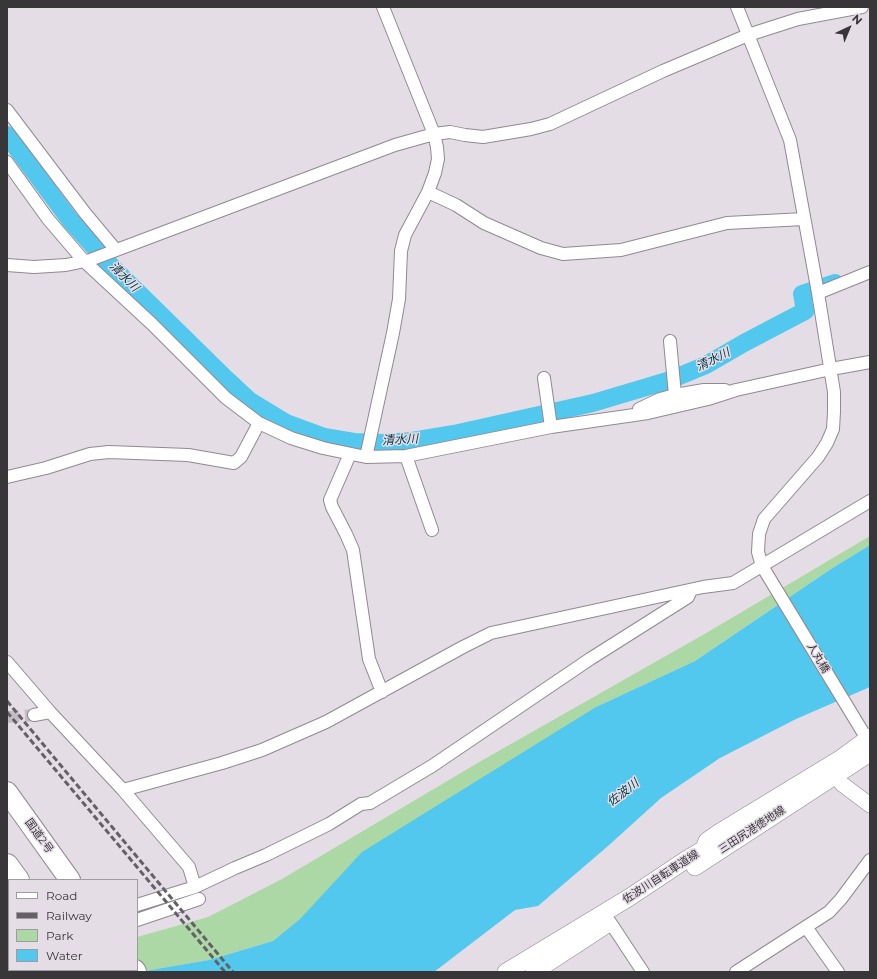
<!DOCTYPE html>
<meta charset="utf-8">
<style>
body{margin:0}
#map{position:relative;width:877px;height:979px;overflow:hidden;background:#e5dde6;font-family:Montserrat,sans-serif}
canvas{display:block}
.frame{position:absolute;inset:0;border:8px solid #39363a;pointer-events:none}
.legend{position:absolute;left:8px;top:879px;width:130px;height:92px;box-sizing:border-box;background:#e5dde6;border:1px solid #a09aa1;margin:0;padding:5px 7px;list-style:none;font-size:12px;color:#39363a}
.legend li{display:flex;align-items:center;gap:8px;height:20px}
.legend b{width:20px;border:1px solid #a09aa1}
.north{position:absolute;left:829px;top:8px;width:40px;height:40px;-webkit-text-stroke:3px #e5dde6;paint-order:stroke;rotate:44deg;font-size:11px;font-weight:700;line-height:16px;text-align:center;color:#39363a}
.north::after{content:'';display:block;margin:auto;width:14px;height:18px;background:#39363a;clip-path:polygon(50% 0,100% 100%,50% 72%,0 100%)}
</style>
<div id="map">
<canvas width="877" height="979"></canvas>
<div class="frame"></div>
<ul class="legend">
<li><b style="height:5px;background:#fff"></b>Road</li>
<li><b style="height:5px;background:#646065"></b>Railway</li>
<li><b style="height:11px;background:#acd8a5"></b>Park</li>
<li><b style="height:11px;background:#52c8ee"></b>Water</li>
</ul>
<div class="north">N</div>
</div>
<script>
const g = document.querySelector('canvas').getContext('2d');
g.lineJoin = 'round';
function fill(path, color) { g.fillStyle = color; g.fill(path, 'evenodd'); }
const poly = rows => new Path2D(rows.map(r => 'M' + r).join(''));
function stroke(path, color, width, dash) { g.strokeStyle = color; g.lineWidth = width; g.lineCap = dash ? 'butt' : 'round'; g.setLineDash(dash || []); g.stroke(path); }
function write(font, color, halo, rows, align = 'center') {
  g.font = font + ' Montserrat,"Noto Sans JP",sans-serif'; g.lineWidth = 3; g.setLineDash([]); g.textBaseline = 'middle'; g.strokeStyle = halo; g.fillStyle = color; for (const [text, x, y, turn = 0] of rows) {
    g.save(); g.translate(x, y); g.rotate((+turn || 0) * Math.PI / 180); g.textAlign = isNaN(turn) ? turn : align; if (halo) g.strokeText(text, 0, 0); g.fillText(text, 0, 0); g.restore();
  }
}
fill(poly([
 [870,536,870,545,831,569,695,661,596,707,301,918,273,941,209,960,139,972,7,972,7,959,9,959,9,970,137,970,137,937,208,917,282,879,481,761,708,632]
]), '#acd8a5');
fill(poly([
 [870,545,870,687,796,719,720,758,661,798,608,846,538,906,515,910,434,972,139,972,209,960,273,941,301,918,362,852,596,707,695,661,831,569]
]), '#52c8ee');
stroke(poly([
 [7,135,70,220,115,270,223,376,250,401,286,423,324,437,354,442,383,443,412,441,454,434,593,403,670,380,706,365,744,343,805,311,802,294,835,283]
]), '#52c8ee', 18);
stroke(poly([
 [7,717,34,715]
]), '#c3bcc4', 12, [12, 6]);
const minor = poly([
 [737,7,790,140,818,293,834,392,834,412,833,429,827,443,818,457,764,519,759,534,758,552,762,566,867,739],
 [7,110,85,213,116,250],
 [7,162,48,219,84,261,152,324,226,398,259,423,291,438,323,448,366,457,406,456,551,427,648,413,708,399,736,390,831,369,870,362],
 [428,192,456,205,484,223,541,248,563,254,621,250,727,223,804,219],
 [7,265,34,267,66,265,90,260,395,145,434,134,450,132,465,135,483,137,531,129,550,124,663,71,748,35,798,19,862,7],
 [818,293,870,272],
 [670,341,675,395],
 [544,378,551,427],
 [639,409,660,399,675,395,704,390,725,390],
 [350,454,330,500,332,507,346,534,353,550,369,659,382,692],
 [406,456,432,530],
 [366,457,393,333,399,299,401,251,405,235,428,192,435,173,438,159,437,147,434,134,383,7],
 [7,477,46,468,90,454,109,452,188,455,234,463,241,457,259,423],
 [7,662,50,712,123,790,189,867,195,887],
 [34,715,50,712],
 [123,790,222,763,262,750,326,722,463,647,491,633,703,587,733,583,870,501],
 [137,905,195,887,235,868,266,855,329,824,361,804,370,803,432,766,590,659,688,597,691,590],
 [137,920,199,899],
 [610,922,643,972],
 [806,927,838,972],
 [736,972,829,912,841,899,870,860]
]);
const tertiary = poly([
 [835,775,842,784,870,805]
]);
const secondary = poly([
 [695,867,870,753],
 [506,972,630,897,687,859,704,849,707,841,720,832,840,759,870,737],
 [534,972,606,925]
]);
const trunk = poly([
 [7,792,70,880],
 [135,970,136,972]
]);
const motorway = poly([
 [7,865,18,880],
 [7,942,9,945],
 [27,970,28,972],
 [82,970,83,972]
]);
stroke(minor, '#918991', 14);
stroke(tertiary, '#918991', 16);
stroke(secondary, '#918991', 18);
stroke(trunk, '#918991', 22);
stroke(motorway, '#918991', 24);
stroke(minor, '#fff', 12);
stroke(tertiary, '#fff', 15);
stroke(secondary, '#fff', 17);
stroke(trunk, '#fff', 20);
stroke(motorway, '#fff', 22);
stroke(poly([
 [7,701,233,972],
 [7,712,225,972]
]), '#646065', 3, [6, 3]);
write('11px', '#39363a', '#e5dde6', [
 ["人丸橋",818,658,59],
 ["三田尻港徳地線",752,830,-33],
 ["国道2号",39,836,54],
 ["佐波川自転車道線",661,877,-33]
]);
write('italic 12px', '#003848', '#e5dde6', [
 ["清水川",124,277,45],
 ["清水川",713,360,-27],
 ["清水川",400,440,-3],
 ["佐波川",623,793,-38]
]);
</script>
